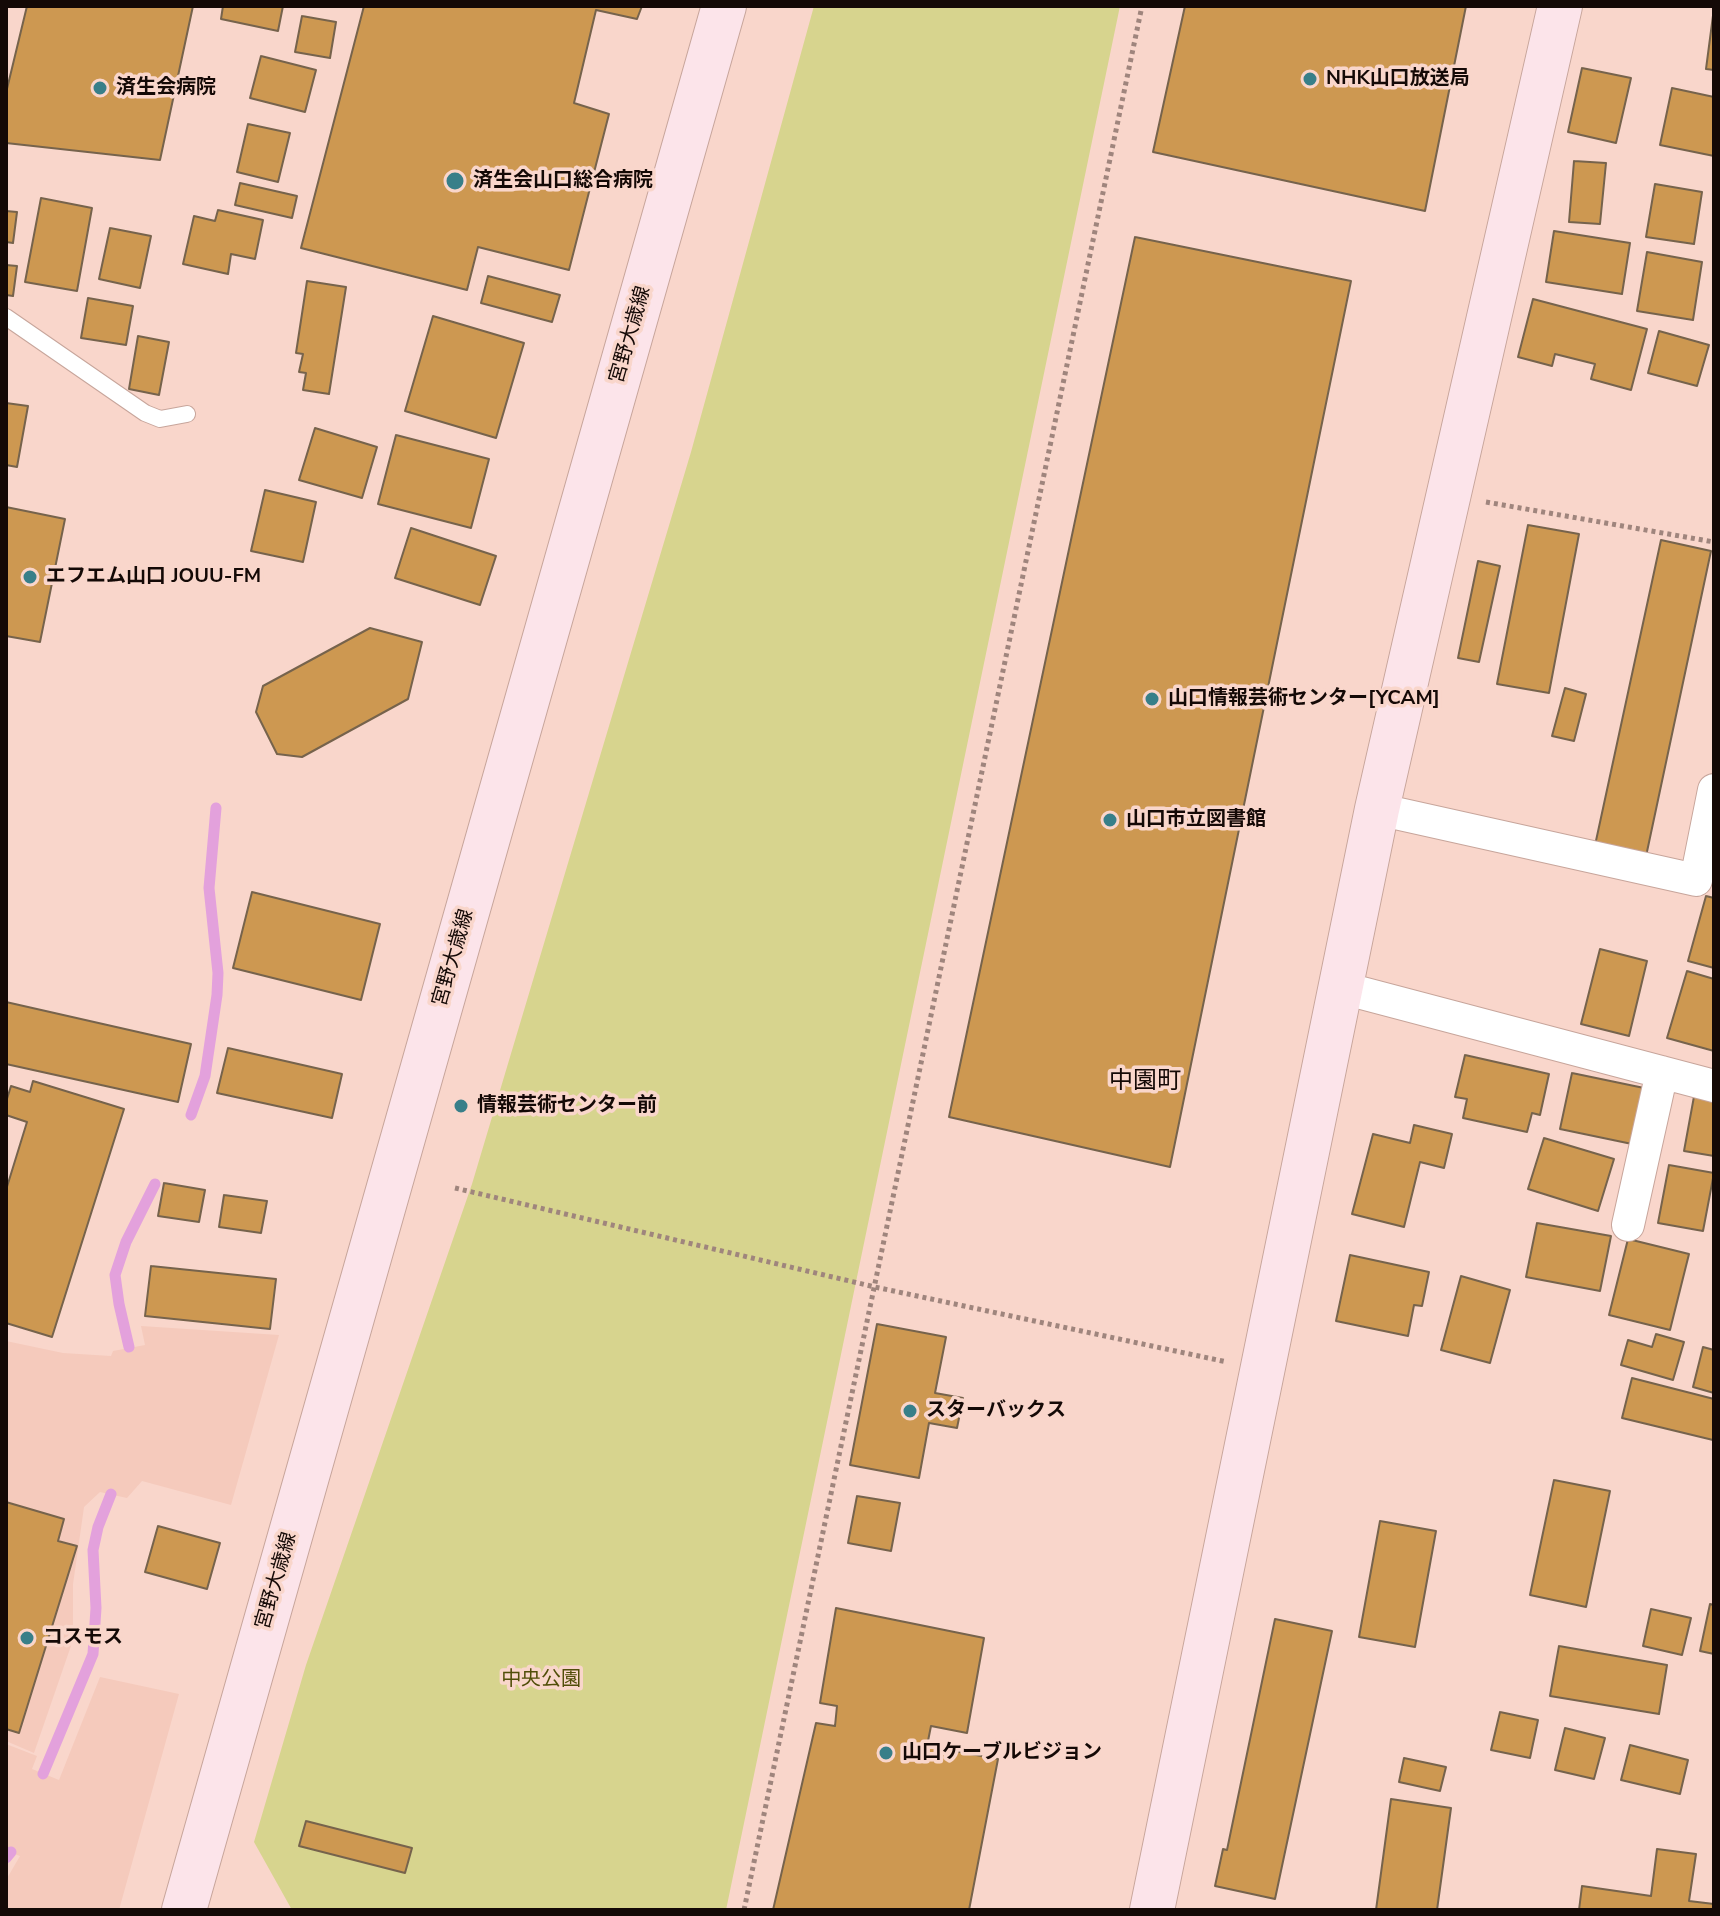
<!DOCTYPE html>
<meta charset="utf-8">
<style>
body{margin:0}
#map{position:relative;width:1720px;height:1916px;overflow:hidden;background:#f9d6cb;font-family:"Nunito Sans",sans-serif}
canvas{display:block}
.frame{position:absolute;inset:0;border:8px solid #140906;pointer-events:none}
</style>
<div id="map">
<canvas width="1720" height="1916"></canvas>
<div class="frame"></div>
</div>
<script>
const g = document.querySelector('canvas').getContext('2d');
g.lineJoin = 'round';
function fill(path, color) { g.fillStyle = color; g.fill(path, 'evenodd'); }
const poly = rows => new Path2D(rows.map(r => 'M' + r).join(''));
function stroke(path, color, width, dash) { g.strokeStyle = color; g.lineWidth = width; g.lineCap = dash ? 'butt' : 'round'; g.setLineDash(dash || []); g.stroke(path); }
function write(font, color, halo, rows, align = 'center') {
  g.font = font + ' "Nunito Sans","Noto Sans JP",sans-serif'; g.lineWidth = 7; g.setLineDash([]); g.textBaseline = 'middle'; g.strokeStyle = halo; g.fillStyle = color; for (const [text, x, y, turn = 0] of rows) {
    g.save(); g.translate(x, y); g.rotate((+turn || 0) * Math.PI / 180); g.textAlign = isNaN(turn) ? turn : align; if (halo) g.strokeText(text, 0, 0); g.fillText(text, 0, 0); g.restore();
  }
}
fill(poly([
 [141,1326,279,1335,231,1505,142,1481,127,1498,100,1492,84,1507,73,1584,73,1640,34,1753,6,1741,6,1341,63,1353,111,1356,113,1351,145,1345],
 [100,1677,179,1694,119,1910,6,1910,6,1880,20,1856,6,1851,6,1744,37,1756,32,1769,59,1780]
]), '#f5cabc');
fill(poly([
 [814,6,1120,6,726,1910,292,1910,254,1842,306,1665,472,1184,691,452]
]), '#d7d48e');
stroke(poly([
 [191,1115,205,1076,217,995,218,973,209,888,216,808],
 [129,1347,119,1304,115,1275,126,1242,155,1184],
 [43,1774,93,1654,96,1608,93,1550,98,1527,111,1494],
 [6,1858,11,1852]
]), '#e3a1dc', 11);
const building = poly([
 [27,6,193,6,160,160,6,143,6,93,27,6],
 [223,6,283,6,278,31,221,19,223,6],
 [364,6,642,6,637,19,596,10,574,103,609,114,569,270,478,247,467,290,301,248,364,6],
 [1185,6,1466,6,1425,211,1153,152,1185,6],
 [1714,8,1714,70,1706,69,1714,8],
 [302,16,336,22,330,58,295,52,302,16],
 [261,56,316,70,305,112,250,98,261,56],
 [1582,68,1631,78,1616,143,1568,132,1582,68],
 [1672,88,1714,97,1714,156,1660,145,1672,88],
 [248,124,290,133,278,182,237,172,248,124],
 [1574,161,1606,163,1600,224,1569,222,1574,161],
 [240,183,297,196,292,218,235,205,240,183],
 [1655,184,1702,192,1694,244,1646,237,1655,184],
 [41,198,92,208,77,291,25,282,41,198],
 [218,210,263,220,255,259,231,254,228,274,183,264,194,216,215,221,218,210],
 [6,211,17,212,13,243,6,242,6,211],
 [110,228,151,236,140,288,99,279,110,228],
 [1554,231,1630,243,1622,294,1546,282,1554,231],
 [1135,237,1351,281,1170,1167,949,1117,1135,237],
 [1647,252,1702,262,1693,320,1637,311,1647,252],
 [6,265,17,266,13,296,6,295,6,265],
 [488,276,560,295,552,322,481,303,488,276],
 [307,281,346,287,329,394,303,390,306,373,299,372,303,354,296,353,307,281],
 [88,298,133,306,126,345,81,338,88,298],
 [1533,299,1647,329,1631,390,1591,379,1595,364,1555,354,1552,366,1518,357,1533,299],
 [433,316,524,343,496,438,405,411,433,316],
 [1659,331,1709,345,1697,386,1648,373,1659,331],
 [138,336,169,342,159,395,129,389,138,336],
 [6,403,28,406,17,467,6,465,6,403],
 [315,428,377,447,362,498,299,480,315,428],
 [396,435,489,459,471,528,378,504,396,435],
 [265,490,316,502,303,562,251,551,265,490],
 [6,507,65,519,40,642,6,636,6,507],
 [1528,525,1579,534,1549,693,1497,684,1528,525],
 [411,528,496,556,480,605,395,578,411,528],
 [1661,540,1711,551,1645,861,1594,850,1661,540],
 [1478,561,1500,566,1479,662,1458,658,1478,561],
 [370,628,422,642,408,699,302,757,277,754,256,712,263,686,370,628],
 [1565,688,1586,694,1574,741,1552,736,1565,688],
 [252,892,380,924,361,1000,233,968,252,892],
 [1706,896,1714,898,1714,968,1688,961,1706,896],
 [1600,949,1647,961,1629,1036,1581,1024,1600,949],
 [1687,971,1714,979,1714,1051,1667,1038,1687,971],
 [6,1002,191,1044,178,1102,6,1064,6,1002],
 [228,1048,342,1074,332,1118,217,1093,228,1048],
 [1465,1055,1549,1074,1540,1115,1532,1113,1527,1132,1463,1118,1467,1099,1455,1097,1465,1055],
 [1572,1073,1644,1088,1632,1144,1560,1129,1572,1073],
 [33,1081,124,1109,52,1337,6,1323,6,1190,27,1122,6,1115,6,1102,11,1086,30,1092,33,1081],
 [1695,1091,1714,1094,1714,1156,1684,1151,1695,1091],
 [1414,1125,1452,1134,1444,1168,1420,1162,1404,1227,1352,1214,1373,1134,1410,1143,1414,1125],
 [1544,1138,1614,1159,1598,1211,1528,1189,1544,1138],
 [1669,1165,1714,1173,1703,1231,1658,1223,1669,1165],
 [164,1183,205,1190,199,1222,158,1216,164,1183],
 [224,1195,267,1201,261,1233,219,1227,224,1195],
 [1537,1223,1611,1236,1600,1291,1526,1277,1537,1223],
 [1628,1239,1689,1254,1670,1330,1609,1315,1628,1239],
 [1350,1255,1429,1272,1422,1306,1414,1305,1408,1336,1336,1321,1350,1255],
 [151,1266,276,1279,270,1329,145,1316,151,1266],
 [1461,1276,1510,1290,1490,1363,1441,1350,1461,1276],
 [877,1324,946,1337,935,1393,963,1398,957,1428,929,1423,919,1478,850,1465,877,1324],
 [1656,1334,1684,1342,1673,1380,1621,1365,1628,1340,1652,1347,1656,1334],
 [1703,1347,1714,1350,1714,1393,1693,1387,1703,1347],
 [1632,1378,1714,1399,1713,1440,1622,1418,1632,1378],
 [1554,1480,1610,1491,1586,1607,1530,1595,1554,1480],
 [857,1496,900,1503,891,1551,848,1543,857,1496],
 [6,1502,64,1519,58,1541,77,1546,19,1733,6,1729,6,1502],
 [1380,1521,1436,1531,1415,1647,1359,1637,1380,1521],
 [158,1526,220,1543,207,1589,145,1572,158,1526],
 [1710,1604,1714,1605,1714,1654,1700,1651,1710,1604],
 [836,1608,984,1638,967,1733,931,1726,927,1746,998,1759,969,1910,773,1910,816,1723,835,1726,837,1706,820,1703,836,1608],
 [1651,1609,1691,1618,1682,1655,1643,1646,1651,1609],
 [1275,1619,1332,1631,1275,1899,1215,1886,1223,1849,1227,1850,1275,1619],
 [1559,1646,1667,1665,1659,1714,1550,1696,1559,1646],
 [1500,1712,1538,1720,1530,1758,1491,1750,1500,1712],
 [1565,1728,1605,1738,1594,1779,1555,1770,1565,1728],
 [1630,1745,1688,1760,1680,1794,1621,1780,1630,1745],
 [1404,1758,1446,1767,1440,1791,1399,1782,1404,1758],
 [1391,1799,1451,1808,1437,1910,1376,1910,1391,1799],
 [306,1821,412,1848,405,1873,299,1846,306,1821],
 [1657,1849,1696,1854,1689,1901,1714,1904,1714,1910,1579,1910,1582,1886,1651,1896,1657,1849]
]);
fill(building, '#cd9851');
stroke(building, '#76634c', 2);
const lane = poly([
 [6,317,145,413,160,419,187,414]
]);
const street = poly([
 [1377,809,1696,880,1714,790],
 [1339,987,1714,1086],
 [1628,1225,1662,1072]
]);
const secondary = poly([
 [184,1910,724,6],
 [1152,1910,1377,809,1560,6]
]);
stroke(lane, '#c7a59b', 18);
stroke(street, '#c7a59b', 34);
stroke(secondary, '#c7a59b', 46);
stroke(poly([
 [1486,502,1714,542],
 [455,1188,875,1287,1227,1362],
 [744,1910,1142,6]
]), '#9f857d', 5, [4, 4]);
stroke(lane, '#fff', 16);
stroke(street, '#fff', 32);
stroke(secondary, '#fce4ea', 44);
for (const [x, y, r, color] of [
 [1310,79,8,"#387f89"],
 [100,88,8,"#387f89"],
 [455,181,10,"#387f89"],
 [30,577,8,"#387f89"],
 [1152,699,8,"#387f89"],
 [1110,820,8,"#387f89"],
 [461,1106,8,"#387f89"],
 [910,1411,8,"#387f89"],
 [27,1638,8,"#387f89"],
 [886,1753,8,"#387f89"]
]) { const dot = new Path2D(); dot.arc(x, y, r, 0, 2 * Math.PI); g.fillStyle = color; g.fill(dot); stroke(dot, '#f9d6cb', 3); }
write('bold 20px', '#140906', '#f9d6cb', [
 ["NHK山口放送局",1326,79],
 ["済生会病院",116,88],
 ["済生会山口総合病院",473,181],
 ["エフエム山口 JOUU-FM",46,577],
 ["山口情報芸術センター[YCAM]",1168,699],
 ["山口市立図書館",1126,820],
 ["情報芸術センター前",477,1106],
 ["スターバックス",926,1411],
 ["コスモス",43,1638],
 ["山口ケーブルビジョン",902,1753]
], 'left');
write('20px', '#140906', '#f9d6cb', [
 ["宮野大歳線",631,335,-74],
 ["宮野大歳線",454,958,-74],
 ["宮野大歳線",277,1581,-74]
]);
write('20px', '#514e09', '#f9d6cb', [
 ["中央公園",541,1680]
]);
write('24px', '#140906', '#f9d6cb', [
 ["中園町",1145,1082]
]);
</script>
